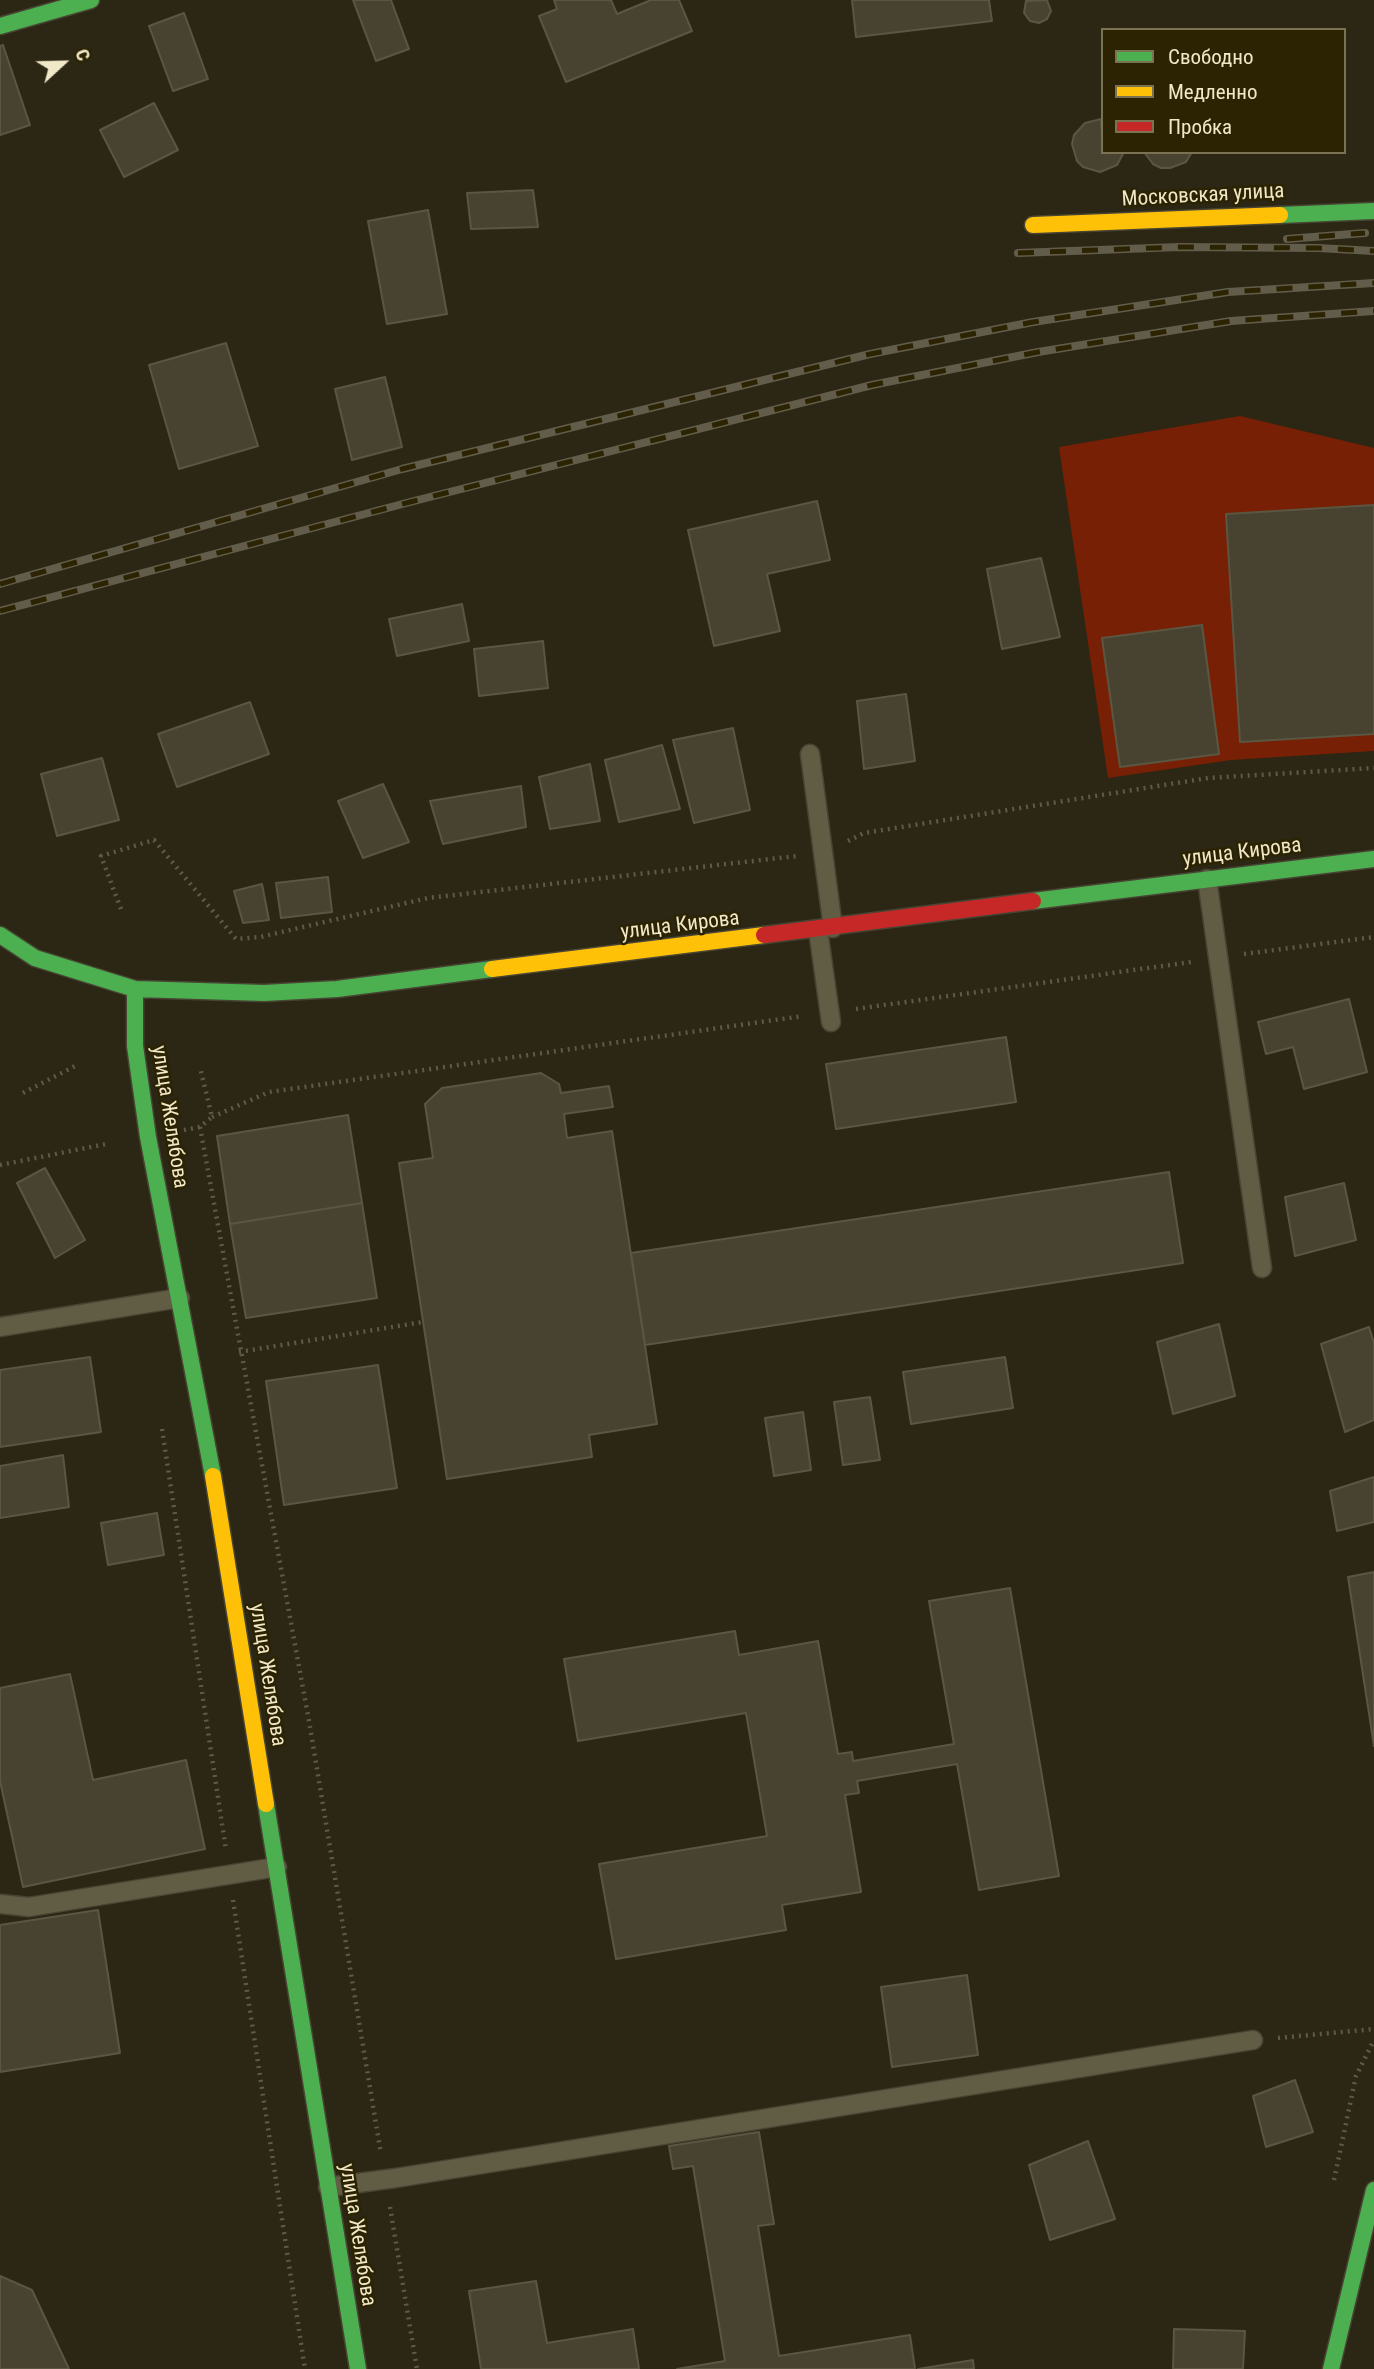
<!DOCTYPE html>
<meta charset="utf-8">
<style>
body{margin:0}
#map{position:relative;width:1374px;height:2369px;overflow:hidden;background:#2b2714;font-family:"Roboto Condensed",sans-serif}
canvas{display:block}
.legend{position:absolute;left:1101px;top:28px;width:245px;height:126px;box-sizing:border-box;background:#2b2301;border:2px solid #7a7251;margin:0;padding:9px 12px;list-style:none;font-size:21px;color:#f1e8c9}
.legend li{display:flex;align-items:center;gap:14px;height:35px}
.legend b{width:35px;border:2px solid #7a7251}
.north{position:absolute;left:28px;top:28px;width:70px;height:70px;-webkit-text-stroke:5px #2b2301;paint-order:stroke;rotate:68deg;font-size:19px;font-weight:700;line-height:28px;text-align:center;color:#f1e8c9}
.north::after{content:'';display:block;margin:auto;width:24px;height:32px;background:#f1e8c9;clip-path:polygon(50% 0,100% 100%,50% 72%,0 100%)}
</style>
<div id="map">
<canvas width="1374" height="2369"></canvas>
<ul class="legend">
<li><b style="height:9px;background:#4caf50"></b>Свободно</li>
<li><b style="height:9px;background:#ffc107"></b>Медленно</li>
<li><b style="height:9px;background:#c62828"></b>Пробка</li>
</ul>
<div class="north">С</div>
</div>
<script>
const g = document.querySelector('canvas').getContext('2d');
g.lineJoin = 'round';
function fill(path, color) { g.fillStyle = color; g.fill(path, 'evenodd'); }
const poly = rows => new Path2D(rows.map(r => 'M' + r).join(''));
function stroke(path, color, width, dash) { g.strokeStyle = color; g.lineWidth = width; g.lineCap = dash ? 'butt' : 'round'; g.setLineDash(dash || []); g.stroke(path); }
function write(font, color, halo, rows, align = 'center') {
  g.font = font + ' "Roboto Condensed",sans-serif'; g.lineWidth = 5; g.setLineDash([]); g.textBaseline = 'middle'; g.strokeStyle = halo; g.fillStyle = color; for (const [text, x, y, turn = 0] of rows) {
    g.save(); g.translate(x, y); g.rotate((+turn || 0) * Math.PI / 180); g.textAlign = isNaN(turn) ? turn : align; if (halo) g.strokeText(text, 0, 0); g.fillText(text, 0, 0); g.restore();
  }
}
fill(poly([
 [1240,416,1374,448,1374,751,1231,760,1108,778,1059,447]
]), '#772006');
const building = poly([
 [353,0,391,0,409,49,376,61,353,0],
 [554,0,611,0,617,14,651,0,679,0,692,31,566,82,539,16,557,9,554,0],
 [852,0,989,0,992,21,856,37,852,0],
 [1047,0,1051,11,1047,19,1039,23,1030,21,1024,13,1026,1,1047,0],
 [184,13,208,79,173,91,149,26,184,13],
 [3,45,30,125,0,135,0,46,3,45],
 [154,103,178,150,124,177,100,130,154,103],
 [1101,119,1103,152,1124,152,1117,165,1100,172,1083,167,1077,161,1072,144,1074,135,1085,123,1101,119],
 [1144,152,1192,152,1186,162,1170,168,1161,168,1153,164,1144,152],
 [533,190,538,227,471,229,467,193,533,190],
 [428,210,447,314,387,324,368,221,428,210],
 [226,343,258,446,179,469,149,365,226,343],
 [385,377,402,447,352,460,335,389,385,377],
 [817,501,830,560,767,574,780,631,714,646,688,530,817,501],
 [1374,505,1374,734,1240,742,1226,514,1374,505],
 [1041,558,1060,637,1002,649,987,569,1041,558],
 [462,604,469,641,397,656,389,619,462,604],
 [1202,625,1219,754,1120,767,1102,638,1202,625],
 [543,641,548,688,479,696,474,649,543,641],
 [906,694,915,761,864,769,857,701,906,694],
 [250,702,269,754,177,787,158,734,250,702],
 [733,728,750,810,694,823,673,740,733,728],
 [662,745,680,809,619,822,605,760,662,745],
 [102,758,119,820,57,836,41,774,102,758],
 [590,764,600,821,550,829,539,777,590,764],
 [383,784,409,842,363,858,338,801,383,784],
 [521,786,526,827,443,844,430,801,521,786],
 [328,877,332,912,281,918,276,883,328,877],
 [262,884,269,920,243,923,234,891,262,884],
 [1349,999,1367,1072,1304,1089,1293,1047,1266,1054,1258,1022,1349,999],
 [1006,1037,1016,1102,836,1129,826,1064,1006,1037],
 [541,1073,559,1084,561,1093,609,1086,613,1107,564,1114,567,1138,612,1131,657,1424,589,1435,592,1457,447,1479,399,1163,433,1158,425,1104,442,1088,541,1073],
 [348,1115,362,1203,230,1224,217,1136,348,1115],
 [45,1168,85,1240,55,1258,17,1183,45,1168],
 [1169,1172,1183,1263,645,1345,631,1253,1169,1172],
 [1344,1183,1356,1240,1295,1256,1285,1197,1344,1183],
 [362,1203,377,1298,246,1318,230,1224,362,1203],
 [1219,1324,1235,1396,1173,1414,1157,1342,1219,1324],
 [1369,1327,1374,1343,1374,1420,1345,1432,1321,1344,1369,1327],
 [90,1357,101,1432,0,1447,0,1370,90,1357],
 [1005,1357,1013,1408,911,1424,903,1372,1005,1357],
 [378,1365,397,1488,284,1505,266,1381,378,1365],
 [870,1397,880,1460,843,1465,834,1402,870,1397],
 [803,1412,811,1470,774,1476,765,1418,803,1412],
 [63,1455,69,1507,0,1518,0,1466,63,1455],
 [1374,1477,1374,1522,1337,1531,1330,1491,1374,1477],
 [157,1513,164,1555,108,1565,101,1523,157,1513],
 [1374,1572,1374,1746,1348,1577,1374,1572],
 [1010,1588,1059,1876,979,1890,957,1764,857,1781,859,1793,845,1795,861,1892,782,1905,786,1930,616,1959,599,1864,767,1836,746,1713,578,1741,564,1659,735,1631,739,1655,818,1641,838,1754,852,1752,853,1761,954,1744,929,1601,1010,1588],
 [70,1674,93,1780,186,1760,205,1849,23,1887,0,1781,0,1688,70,1674],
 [98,1910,120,2053,0,2072,0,1925,98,1910],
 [967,1975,978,2055,892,2067,881,1987,967,1975],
 [1295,2080,1313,2132,1266,2147,1253,2096,1295,2080],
 [759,2132,774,2224,758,2226,779,2356,910,2335,915,2369,677,2369,725,2361,693,2166,673,2169,669,2146,759,2132],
 [1088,2141,1115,2219,1050,2240,1029,2165,1088,2141],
 [0,2276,32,2290,69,2369,0,2369,0,2276],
 [536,2281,547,2343,633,2329,639,2369,481,2369,469,2291,536,2281],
 [1174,2329,1245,2331,1243,2369,1173,2369,1174,2329],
 [973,2360,974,2369,918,2369,973,2360]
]);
fill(building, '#484330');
stroke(building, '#5b5641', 2);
const lane = poly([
 [810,754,833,928],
 [1207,879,1262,1268],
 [818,930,831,1022],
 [0,1327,180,1298],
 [0,1904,29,1907,277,1867],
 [328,2187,396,2178,1253,2040]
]);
const fast = poly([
 [0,26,91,0],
 [1280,215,1374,211],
 [1033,901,1374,859],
 [0,935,35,958,135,989,264,993,337,989,492,969],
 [135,989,135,1046,148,1137,213,1476],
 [266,1804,358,2369],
 [1331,2369,1374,2190]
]);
const slow = poly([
 [1033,225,1280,215],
 [492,969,764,935],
 [213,1476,266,1804]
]);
const jam = poly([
 [764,935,1033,901]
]);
stroke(lane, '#484433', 21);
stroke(fast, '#484433', 19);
stroke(slow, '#484433', 19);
stroke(jam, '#484433', 19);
stroke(poly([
 [848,841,864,833,1208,778,1374,768],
 [121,909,101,856,154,840,236,939,260,937,428,898,797,856],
 [1244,954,1374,937],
 [856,1009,1191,962],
 [23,1093,77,1065],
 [212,1117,269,1092,803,1016],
 [200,1127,309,1721,381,2154],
 [184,1130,200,1127,212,1117,200,1067],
 [0,1165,106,1144],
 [239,1352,423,1322],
 [162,1429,226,1850],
 [233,1900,305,2369],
 [1278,2038,1374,2029],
 [1334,2180,1356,2076,1374,2040],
 [390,2207,417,2369]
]), '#5f5a47', 4.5, [2, 5]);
stroke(lane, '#615c44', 18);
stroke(fast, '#4caf50', 16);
stroke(slow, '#ffc107', 16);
stroke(jam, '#c62828', 16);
const rail = poly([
 [1287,239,1365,233],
 [1018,253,1179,247,1318,248,1374,251],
 [0,584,402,469,870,354,1033,322,1228,292,1374,283],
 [0,611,410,502,872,385,1038,352,1231,321,1374,311]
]);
stroke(rail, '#625d4b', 8);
stroke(rail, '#2b2301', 5, [16]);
write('21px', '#f1e8c9', '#2b2301', [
 ["Московская улица",1203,196,-3],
 ["улица Кирова",1242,853,-7],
 ["улица Кирова",680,926,-7],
 ["улица Желябова",169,1117,81],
 ["улица Желябова",267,1675,81],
 ["улица Желябова",357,2235,81]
]);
</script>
